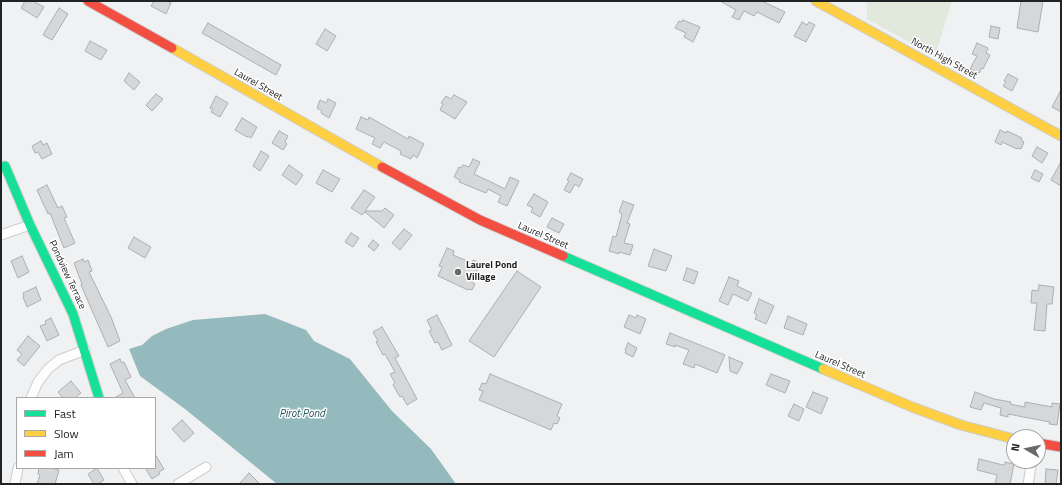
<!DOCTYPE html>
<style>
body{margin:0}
#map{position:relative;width:1062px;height:485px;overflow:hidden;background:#f0f1f2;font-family:"Titillium Web",sans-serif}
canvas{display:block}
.frame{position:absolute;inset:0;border:2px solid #212223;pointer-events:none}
.legend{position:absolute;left:16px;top:397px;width:140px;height:72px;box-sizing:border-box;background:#fff;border:1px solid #a6a7a7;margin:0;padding:5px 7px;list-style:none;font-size:12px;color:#212223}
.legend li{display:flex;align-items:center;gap:8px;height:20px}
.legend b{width:20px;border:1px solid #a6a7a7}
.north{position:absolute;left:1006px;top:429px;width:40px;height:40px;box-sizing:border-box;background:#fff;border:1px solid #a6a7a7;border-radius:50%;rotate:279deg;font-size:11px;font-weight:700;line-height:16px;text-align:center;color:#212223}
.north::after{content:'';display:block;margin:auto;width:14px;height:18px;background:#696a6b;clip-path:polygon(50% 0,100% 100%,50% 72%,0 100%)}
</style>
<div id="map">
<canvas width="1062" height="485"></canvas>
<div class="frame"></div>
<ul class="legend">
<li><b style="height:5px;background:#16e098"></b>Fast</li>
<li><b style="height:5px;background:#ffcf43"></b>Slow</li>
<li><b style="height:5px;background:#f24e42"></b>Jam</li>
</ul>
<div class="north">N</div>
</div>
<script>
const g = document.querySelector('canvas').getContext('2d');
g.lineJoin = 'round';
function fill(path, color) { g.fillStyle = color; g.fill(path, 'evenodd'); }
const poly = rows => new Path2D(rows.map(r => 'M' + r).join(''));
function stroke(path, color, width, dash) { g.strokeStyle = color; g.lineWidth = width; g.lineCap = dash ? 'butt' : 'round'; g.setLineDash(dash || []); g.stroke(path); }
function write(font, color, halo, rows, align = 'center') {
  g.font = font + ' "Titillium Web",sans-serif'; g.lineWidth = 3; g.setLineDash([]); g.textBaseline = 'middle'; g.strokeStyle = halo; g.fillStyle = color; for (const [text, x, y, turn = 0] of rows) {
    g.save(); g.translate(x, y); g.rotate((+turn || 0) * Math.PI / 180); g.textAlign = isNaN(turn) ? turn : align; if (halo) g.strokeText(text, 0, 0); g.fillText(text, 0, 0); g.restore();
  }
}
fill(poly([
 [867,1,952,1,935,56,867,19]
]), '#e0e9db');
fill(poly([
 [265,314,306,330,314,341,350,359,392,411,431,449,456,484,277,484,185,409,140,376,129,349,142,345,152,336,166,329,193,320]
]), '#94babe');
const building = poly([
 [25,1,33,1,44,7,37,18,21,8,25,1],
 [154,1,167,1,171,3,166,14,151,6,154,1],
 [720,1,762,1,785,12,779,23,757,12,754,16,744,11,739,20,732,17,736,10,720,1],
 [1021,1,1043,1,1038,32,1017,28,1021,1],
 [59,8,68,14,52,40,43,35,59,8],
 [683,20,700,27,693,42,684,37,686,33,675,28,679,21,682,22,683,20],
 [802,22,807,25,809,22,815,25,806,42,794,36,802,22],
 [208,23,281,65,276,75,202,33,208,23],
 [991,26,1000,28,998,39,989,37,991,26],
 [325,29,336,36,327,51,316,44,325,29],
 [90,41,107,50,101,60,85,51,90,41],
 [977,43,988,48,986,53,990,55,983,69,982,68,979,73,970,69,977,56,972,54,977,43],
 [129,73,140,82,134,90,124,81,129,73],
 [1008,74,1018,79,1012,91,1003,86,1006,82,1004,81,1008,74],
 [1061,90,1061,112,1052,107,1061,90],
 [156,94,163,99,152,111,146,105,156,94],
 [454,95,467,102,455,119,440,110,443,104,441,103,446,96,451,99,454,95],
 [216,96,228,103,220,117,211,112,213,109,210,108,216,96],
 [328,99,336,103,329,118,321,113,322,111,317,108,320,100,326,103,328,99],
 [361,117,368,120,369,117,408,139,409,136,424,144,417,158,413,155,411,159,400,154,401,151,384,142,380,148,372,144,375,138,356,129,361,117],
 [242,118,257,127,251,138,248,136,247,137,235,130,242,118],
 [1000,130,1006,133,1007,131,1022,138,1021,140,1024,142,1021,149,1018,148,1017,149,1002,142,1001,145,995,142,1000,130],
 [279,131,288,136,285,142,287,144,283,150,272,143,279,131],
 [41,141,43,145,47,143,52,154,42,159,38,152,35,153,32,146,41,141],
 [1037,147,1048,153,1042,163,1032,156,1037,147],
 [261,151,269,156,260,171,253,166,261,151],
 [473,159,480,162,474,174,491,182,505,189,510,177,519,181,507,206,498,202,501,196,488,189,486,193,459,182,460,180,454,177,459,167,461,168,463,165,469,167,473,159],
 [1061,162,1061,186,1051,180,1061,162],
 [289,165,303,175,296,185,282,175,289,165],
 [323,170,340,179,332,192,316,183,323,170],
 [1035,170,1043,174,1039,182,1031,178,1035,170],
 [571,173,583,179,579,187,575,184,570,193,564,190,569,181,567,180,571,173],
 [47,185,58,208,62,206,67,217,64,218,75,243,64,248,50,213,48,214,37,190,47,185],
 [364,190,375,197,365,211,382,211,385,208,394,215,384,228,365,212,362,215,351,208,364,190],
 [534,194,548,202,540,217,531,212,533,208,527,205,534,194],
 [623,201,634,205,627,223,630,224,624,243,633,245,630,255,619,252,619,254,609,251,613,236,616,237,622,214,619,212,623,201],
 [552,218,564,224,559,233,547,227,552,218],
 [404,229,412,235,400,250,392,243,404,229],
 [351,233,359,238,353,247,345,242,351,233],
 [134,237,151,247,145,258,128,248,134,237],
 [373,240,379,245,374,251,368,246,373,240],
 [447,248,454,251,453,255,472,263,473,260,480,263,472,282,475,284,472,290,469,289,468,290,438,276,442,267,439,266,447,248],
 [654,249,672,256,666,271,648,266,654,249],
 [22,256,29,272,18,278,11,261,22,256],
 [83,259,84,262,88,260,92,271,89,272,111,317,120,341,108,347,81,285,82,284,74,263,83,259],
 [687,268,698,272,694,284,683,280,687,268],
 [517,271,541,287,494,357,469,341,517,271],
 [729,277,739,281,737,286,752,293,748,301,733,294,728,305,719,301,729,277],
 [1039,285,1054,287,1052,304,1047,304,1045,331,1034,330,1037,303,1031,303,1032,290,1038,291,1039,285],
 [36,287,41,300,27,307,23,297,24,296,23,293,36,287],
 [759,299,774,306,766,324,755,319,757,315,754,313,759,299],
 [437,315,452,345,442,350,438,342,435,343,429,331,432,330,427,320,437,315],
 [629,315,636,318,637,315,646,319,640,334,624,327,629,315],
 [788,316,807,324,803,335,784,328,788,316],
 [51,318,59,335,47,341,40,326,46,324,45,321,51,318],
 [382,327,399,356,395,358,417,399,407,405,402,396,400,397,393,385,395,383,390,374,395,372,385,354,383,355,376,342,378,341,373,332,382,327],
 [670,333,725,355,717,373,695,364,694,368,683,364,689,350,675,345,675,347,666,344,670,333],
 [28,336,40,346,24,366,17,360,22,354,17,350,28,336],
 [628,343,637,348,633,357,625,353,626,351,625,350,628,343],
 [729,357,743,363,737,374,730,371,729,357],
 [120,359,122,363,124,362,131,377,125,380,135,398,114,398,123,393,110,364,120,359],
 [490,374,562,404,557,416,560,418,557,424,554,423,551,430,479,400,483,391,479,390,482,383,486,384,490,374],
 [771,374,790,381,785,393,766,385,771,374],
 [71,381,81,393,75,398,63,398,58,392,71,381],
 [813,392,828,398,821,414,806,407,813,392],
 [975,392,994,399,1011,402,1010,404,1025,407,1025,402,1052,407,1052,403,1060,404,1057,425,1049,424,1050,422,1008,414,1008,417,1000,415,1001,408,984,403,981,410,970,407,975,392],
 [794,404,804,409,799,421,788,416,794,404],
 [182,420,194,433,184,442,172,429,182,420],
 [155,454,164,469,159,472,160,474,152,479,145,468,155,468,155,454],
 [979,459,1003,465,1005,465,1005,462,1014,464,1010,484,995,484,997,475,977,470,979,459],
 [39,468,51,468,59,470,55,484,37,484,40,475,38,474,39,468],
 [97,468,104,480,98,484,94,484,88,474,97,468],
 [1046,469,1058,470,1056,484,1045,484,1046,469],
 [249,473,260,484,239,484,249,473]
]);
fill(building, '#d6d7d8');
stroke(building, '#adaeaf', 1);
const street = poly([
 [1,235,30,225],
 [31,398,38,382,48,369,59,360,85,350],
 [123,468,132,484],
 [15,484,18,468],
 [178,484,206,467],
 [1028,484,1032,461]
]);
const fast = poly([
 [5,166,30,225,73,314,99,398],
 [563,256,823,369]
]);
const slow = poly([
 [816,1,1061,136],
 [172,48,382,167],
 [823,369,912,407,961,425,1014,439]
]);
const jam = poly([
 [88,1,172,48],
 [382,167,480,220,563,256],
 [1038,443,1061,447]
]);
stroke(street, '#cccdce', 11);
stroke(fast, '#cccdce', 11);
stroke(slow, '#cccdce', 11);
stroke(jam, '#cccdce', 11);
stroke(street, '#fdfdfd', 9);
stroke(fast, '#16e098', 9);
stroke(slow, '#ffcf43', 9);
stroke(jam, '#f24e42', 9);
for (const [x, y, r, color] of [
 [458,272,4,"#696a6b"]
]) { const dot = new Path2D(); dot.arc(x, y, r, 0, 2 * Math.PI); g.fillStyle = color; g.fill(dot); stroke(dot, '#fff', 1.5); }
write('10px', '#212223', '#fff', [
 ["North High Street",944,59,29],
 ["Laurel Street",258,85,30],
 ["Laurel Street",543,236,23],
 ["Pondview Terrace",67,275,65],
 ["Laurel Street",840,365,23]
]);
write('bold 10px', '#212223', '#fff', [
 ["Laurel Pond",466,266],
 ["Village",466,278]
], 'left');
write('italic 11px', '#1d4d51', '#fff', [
 ["Pirot Pond",302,414]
]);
</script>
